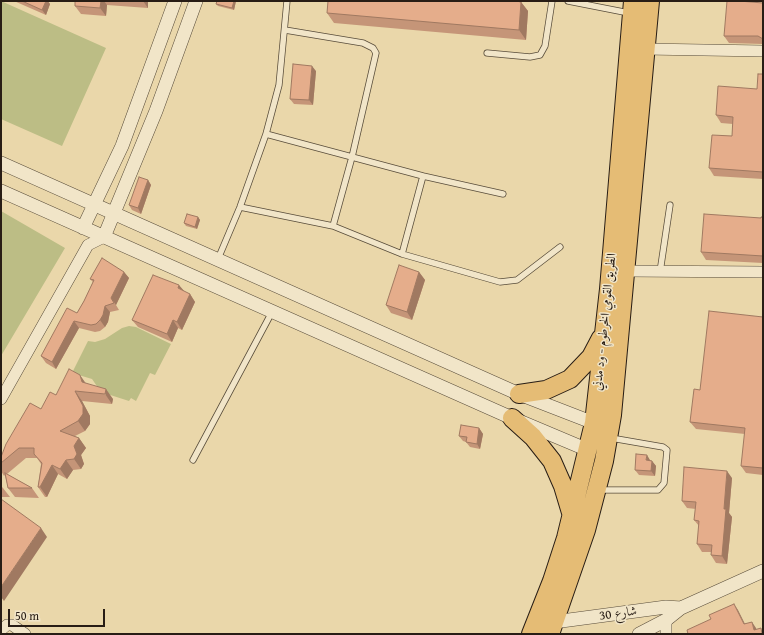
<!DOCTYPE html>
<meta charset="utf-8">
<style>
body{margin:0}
#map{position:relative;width:764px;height:635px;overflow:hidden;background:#ead7aa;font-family:"Gentium Book Plus",serif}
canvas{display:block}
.frame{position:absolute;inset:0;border:2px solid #281d15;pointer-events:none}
.scale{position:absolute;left:8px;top:609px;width:97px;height:18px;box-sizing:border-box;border:2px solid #281d15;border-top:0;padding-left:5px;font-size:12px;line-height:14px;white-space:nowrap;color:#281d15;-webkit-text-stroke:3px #f1e5c8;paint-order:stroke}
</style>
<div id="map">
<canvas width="764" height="635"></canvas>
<div class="frame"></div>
<div class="scale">50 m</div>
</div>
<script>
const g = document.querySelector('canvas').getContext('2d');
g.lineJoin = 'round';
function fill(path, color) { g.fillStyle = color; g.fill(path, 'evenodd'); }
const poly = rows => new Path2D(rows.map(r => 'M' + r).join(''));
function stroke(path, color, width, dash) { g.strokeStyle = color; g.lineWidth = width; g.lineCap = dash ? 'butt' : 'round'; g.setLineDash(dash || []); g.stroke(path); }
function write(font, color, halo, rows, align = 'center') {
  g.font = font + ' "Gentium Book Plus",Amiri,serif'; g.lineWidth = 3; g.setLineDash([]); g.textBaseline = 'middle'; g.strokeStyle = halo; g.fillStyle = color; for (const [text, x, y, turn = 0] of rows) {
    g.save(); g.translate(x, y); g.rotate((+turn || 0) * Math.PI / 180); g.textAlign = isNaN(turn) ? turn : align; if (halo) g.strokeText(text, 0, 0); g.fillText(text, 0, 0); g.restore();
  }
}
fill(poly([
 [1,1,106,48,62,146,1,119],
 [1,211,65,248,1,356],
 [129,326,136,327,171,344,155,375,150,373,136,401,131,398,129,401,101,392,92,379,72,373,88,341,95,342,105,339,122,328]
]), '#bcbd85');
const service = poly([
 [568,1,629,13],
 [285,30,363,43,373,48,376,53,352,157,333,226],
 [487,53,530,57,540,55,545,46,552,1],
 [266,134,423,176,503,194],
 [240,207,333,226,402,254,500,282,517,280,560,247],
 [402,254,423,176],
 [218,259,240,207,266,134,279,85,287,1],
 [660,272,670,205],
 [193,460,272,312],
 [599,490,658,490,664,483,667,450,663,447,611,438]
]);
const minor = poly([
 [645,49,763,51],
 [626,271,763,272],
 [1,399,88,245,104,237],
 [666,620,666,634],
 [1,630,7,625,12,625,25,634]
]);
const tertiary = poly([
 [1,163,519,394,594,423],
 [1,191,512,418,588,450],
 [83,228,122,146,175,1],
 [104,237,156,111,196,1],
 [554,622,666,607,681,608],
 [639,634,666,620,681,608,763,571]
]);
const trunk = poly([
 [519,394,546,390,570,379,591,357,601,338],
 [512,418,533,437,552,461,563,486,572,516],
 [531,634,552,581,566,538,594,423,609,289,633,1],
 [550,634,586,530,604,461,612,415,650,1]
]);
stroke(service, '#584c3a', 7);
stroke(minor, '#584c3a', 12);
stroke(tertiary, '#584c3a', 14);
stroke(trunk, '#281d15', 20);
stroke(service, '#f1e5c8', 5.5);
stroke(minor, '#f1e5c8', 11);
stroke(tertiary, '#f1e5c8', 13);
stroke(trunk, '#e5bc75', 18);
fill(poly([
 [14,1,46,1,50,4,46,15],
 [75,1,148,1,148,8,107,5,106,16,81,14,75,6],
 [217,1,236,1,234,10,218,6,216,4],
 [521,2,528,11,526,40,334,23,327,13],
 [763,3,763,44,729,43,724,36],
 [316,71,313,105,294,104,290,99],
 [763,74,763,179,714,176,709,168,732,136,733,124,721,123,716,115,757,89],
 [148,180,151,185,141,214,132,210,129,205],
 [198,217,200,220,197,229,186,226,184,223],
 [763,217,763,263,706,260,701,252],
 [124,272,129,278,116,305,119,310,110,312,108,322,105,327,100,331,95,332,79,328,56,369,46,363,41,356,77,313,84,301,93,282,90,279],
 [419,272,425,280,412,320,391,313,386,305],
 [184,292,190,294,195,302,182,330,178,328,172,342,138,327,132,320],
 [763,317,763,475,746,473,741,466,745,434,696,429,690,422,700,390],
 [85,383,113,399,112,404,82,401,90,416,90,424,85,431,75,436,79,438,86,448,81,455,84,464,81,469,73,470,67,479,58,474,47,497,45,497,38,487,41,464,37,458,26,458,7,474,32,488,39,498,15,497,8,488,5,475,4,476,1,471,1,457,41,409,56,395],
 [479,428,483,434,480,449,470,447,466,442,463,441,459,436],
 [650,460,652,461,656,466,655,476,639,475,635,470],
 [732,478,729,513,732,517,727,564,716,563,711,555,711,552,702,552,697,544,699,526,694,520,696,509,687,508,682,501],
 [1,486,3,488,10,497,1,497]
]), '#c59578');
fill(poly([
 [46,1,48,1,50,4,46,15,42,10],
 [101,1,104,1,107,5,106,16,100,8],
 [143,1,148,1,148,8],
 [234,1,236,1,234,10,232,8],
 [521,2,528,11,526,40,519,30],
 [312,66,316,71,313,105,309,100],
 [148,180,151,185,141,214,138,208],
 [198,217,200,220,197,229,195,227],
 [124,272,129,278,116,305,111,298],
 [419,272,425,280,412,320,407,312],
 [179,285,185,292,178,288],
 [190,294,195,302,182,330,177,322],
 [105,306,110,312,108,322,105,327,100,320],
 [173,320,178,328,172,342,167,334],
 [74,321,79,328,56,369,52,362],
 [80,375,87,385,82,382],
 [106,389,113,399,112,404,105,394],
 [75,391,82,401,90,416,90,424,85,431,78,421],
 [479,428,483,434,480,449,477,444],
 [79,438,86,448,81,455,84,464,81,469,74,459,74,446],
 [647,455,650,460,650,465,646,460],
 [66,460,73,470,67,479,60,469],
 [652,461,656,466,655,476,651,471],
 [52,465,58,474,47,497,40,487],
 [727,471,732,478,729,513,732,517,727,564,722,556,724,509],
 [41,528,47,537,4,601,1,597,1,587],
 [734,604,738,610,748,630,744,624],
 [752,622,756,628,758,634,754,630]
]), '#a07961');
const building = poly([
 [22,1,46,1,42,10,22,1],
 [75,1,101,1,100,8,75,6,75,1],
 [217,1,234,1,232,8,216,4,217,1],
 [328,1,516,1,521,2,519,30,327,13,328,1],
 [727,1,739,1,763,3,763,39,758,36,724,36,727,1],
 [293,64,312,66,309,100,290,99,293,64],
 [758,74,763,74,763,172,709,168,712,135,732,136,733,117,716,115,718,86,757,89,758,74],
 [139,177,148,180,138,208,129,205,139,177],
 [187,214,198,217,195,227,184,223,187,214],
 [704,214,761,218,761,217,763,217,763,256,701,252,704,214],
 [102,258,124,272,111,298,114,303,105,306,103,315,100,320,96,324,91,325,74,321,52,362,41,356,67,308,77,313,84,301,94,280,90,279,102,258],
 [399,265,419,272,407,312,386,305,399,265],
 [153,275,179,285,178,288,190,294,177,322,173,320,167,334,132,320,153,275],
 [709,311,763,317,763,468,741,466,745,428,690,422,694,389,700,390,709,311],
 [69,369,80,375,82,382,106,389,105,394,75,391,83,406,83,414,78,421,60,431,79,438,74,446,77,454,74,459,66,460,60,469,52,465,40,487,38,487,42,463,34,454,34,448,19,448,1,463,1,457,6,444,30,403,41,409,50,392,56,395,69,369],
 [461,425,479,428,477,444,466,442,467,437,459,436,461,425],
 [636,454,647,455,646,460,652,461,651,471,635,470,636,454],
 [684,467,727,471,724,509,726,509,722,556,711,555,712,545,697,544,699,521,694,520,696,502,682,501,684,467],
 [5,473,32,488,8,488,5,473],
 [1,499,41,528,1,587,1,499],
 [734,604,744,624,752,622,754,630,761,628,762,634,688,634,687,630,711,619,709,615,734,604]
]);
fill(building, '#e5ad8b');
stroke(building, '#a07961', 1);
write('13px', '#281d15', '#f1e5c8', [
 ["الطريق القومي الخرطوم - ود مدني",605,322,-84],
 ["شارع 30",618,614,-8]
]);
</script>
